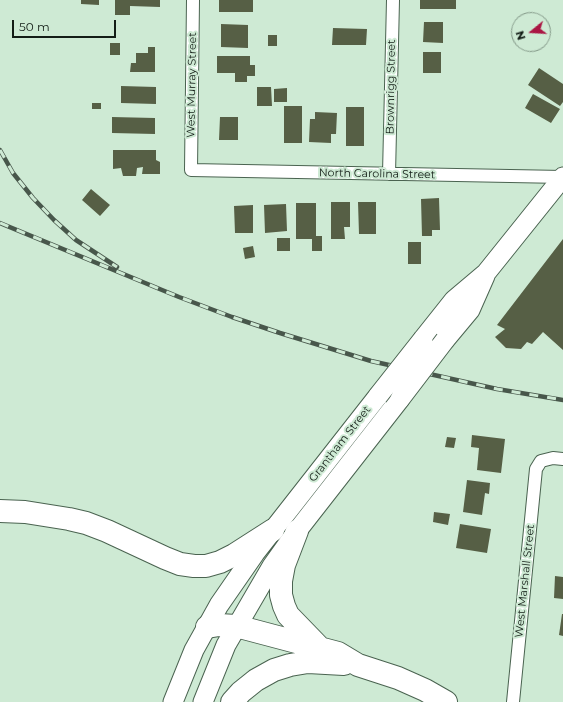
<!DOCTYPE html>
<style>
body{margin:0}
#map{position:relative;width:563px;height:702px;overflow:hidden;background:#ceead4;font-family:Montserrat,sans-serif}
canvas{display:block}
.north{position:absolute;left:511px;top:12px;width:40px;height:40px;box-sizing:border-box;background:#ceead4;border:1px solid #839888;border-radius:50%;rotate:252deg;font-size:11px;font-weight:700;line-height:16px;text-align:center;color:#131d16}
.north::after{content:'';display:block;margin:auto;width:14px;height:18px;background:#aa1543;clip-path:polygon(50% 0,100% 100%,50% 72%,0 100%)}
.scale{position:absolute;left:12px;top:20px;width:104px;height:18px;box-sizing:border-box;border:2px solid #131d16;border-top:0;padding-left:5px;font-size:12px;line-height:14px;white-space:nowrap;color:#131d16;-webkit-text-stroke:3px #ceead4;paint-order:stroke}
</style>
<div id="map">
<canvas width="563" height="702"></canvas>
<div class="north">N</div>
<div class="scale">50 m</div>
</div>
<script>
const g = document.querySelector('canvas').getContext('2d');
g.lineJoin = 'round';
function fill(path, color) { g.fillStyle = color; g.fill(path, 'evenodd'); }
const poly = rows => new Path2D(rows.map(r => 'M' + r).join(''));
function stroke(path, color, width, dash) { g.strokeStyle = color; g.lineWidth = width; g.lineCap = dash ? 'butt' : 'round'; g.setLineDash(dash || []); g.stroke(path); }
function write(font, color, halo, rows, align = 'center') {
  g.font = font + ' Montserrat,sans-serif'; g.lineWidth = 4; g.setLineDash([]); g.textBaseline = 'middle'; g.strokeStyle = halo; g.fillStyle = color; for (const [text, x, y, turn = 0] of rows) {
    g.save(); g.translate(x, y); g.rotate((+turn || 0) * Math.PI / 180); g.textAlign = isNaN(turn) ? turn : align; if (halo) g.strokeText(text, 0, 0); g.fillText(text, 0, 0); g.restore();
  }
}
fill(poly([
 [81,0,99,0,99,5,81,4],
 [115,0,160,0,160,7,130,6,130,15,115,15],
 [219,0,253,0,253,12,219,12],
 [420,0,456,0,456,9,420,9],
 [424,22,443,22,443,43,423,42],
 [221,24,248,25,248,48,221,47],
 [333,28,367,29,366,45,332,45],
 [268,35,277,35,277,46,268,46],
 [110,43,120,43,120,55,110,55],
 [148,47,155,47,155,72,130,72,131,63,136,63,136,53,148,53],
 [423,52,441,52,441,73,423,73],
 [217,56,250,56,250,65,255,65,255,76,247,76,247,82,235,82,235,73,217,73],
 [539,68,563,84,563,102,560,106,528,85],
 [121,86,156,87,156,104,121,103],
 [257,87,271,87,272,106,257,106],
 [287,88,287,102,274,102,274,89],
 [533,94,560,109,551,123,525,108],
 [92,103,101,103,101,109,92,109],
 [284,106,302,106,302,143,284,143],
 [346,107,364,107,364,146,346,146],
 [315,112,337,113,336,134,331,134,331,143,309,142,310,119,315,119],
 [112,117,155,118,155,134,112,133],
 [220,117,238,117,238,140,219,140],
 [113,150,156,150,156,160,160,162,160,174,142,174,143,167,137,168,136,176,123,176,121,168,113,169],
 [91,189,110,205,100,216,82,200],
 [439,198,440,230,432,230,432,236,422,236,421,199],
 [331,202,350,202,350,227,344,227,345,239,331,239],
 [358,202,376,202,376,234,359,234],
 [296,203,316,203,316,236,322,236,322,251,312,251,312,239,296,239],
 [286,204,287,231,265,233,264,205],
 [253,205,253,233,235,233,234,206],
 [277,238,290,238,290,251,277,251],
 [563,239,563,350,543,332,532,344,527,342,521,349,506,348,495,337,505,329,497,325],
 [408,242,421,242,421,264,408,264],
 [253,246,255,257,245,259,243,248],
 [472,435,505,439,501,473,477,470,479,448,471,447],
 [447,437,456,438,454,448,445,447],
 [467,480,490,483,489,494,485,493,482,515,463,512],
 [434,512,450,514,448,525,433,522],
 [460,524,491,529,487,553,456,548],
 [555,576,563,577,563,599,554,598],
 [562,614,563,614,563,636,559,635]
]), '#565f45');
const minor = poly([
 [193,0,191,170,563,177],
 [389,174,393,0],
 [513,702,536,469,541,461,553,458,563,459]
]);
const primary = poly([
 [423,339,454,300,486,273,563,177],
 [445,340,470,310,485,276],
 [173,702,194,650,219,605,255,553,378,396],
 [203,702,226,645,272,566,297,531,400,399]
]);
const motorway = poly([
 [0,511,25,512,69,519,86,523,107,531,165,558,180,564,194,566,206,566,220,562,234,555,273,530],
 [297,531,284,565,281,581,281,595,284,606,288,615,319,647],
 [207,627,219,625,236,626,338,653,358,665,398,678,425,690,446,702],
 [232,702,241,692,256,680,274,670,290,665,308,662,344,664]
]);
stroke(minor, '#4a6350', 14);
stroke(primary, '#4a6350', 21);
stroke(motorway, '#4a6350', 24);
stroke(minor, '#fff', 12);
stroke(primary, '#fff', 19);
stroke(motorway, '#fff', 22);
const rail = poly([
 [0,150,13,173,33,198,54,220,76,240,117,267],
 [0,223,179,297,232,317,280,333,371,361,497,389,563,400]
]);
stroke(rail, '#48574b', 4.5);
stroke(rail, '#ceead4', 3, [9]);
const primaryBridge = poly([
 [378,396,423,339],
 [400,399,445,340]
]);
stroke(primaryBridge, '#4a6350', 21, []);
stroke(primaryBridge, '#fff', 19);
write('11px', '#131d16', '#ceead4', [
 ["West Murray Street",192,85,-89],
 ["Brownrigg Street",391,87,-89],
 ["North Carolina Street",377,174,1],
 ["Grantham Street",340,444,-52],
 ["West Marshall Street",525,581,-84]
]);
</script>
